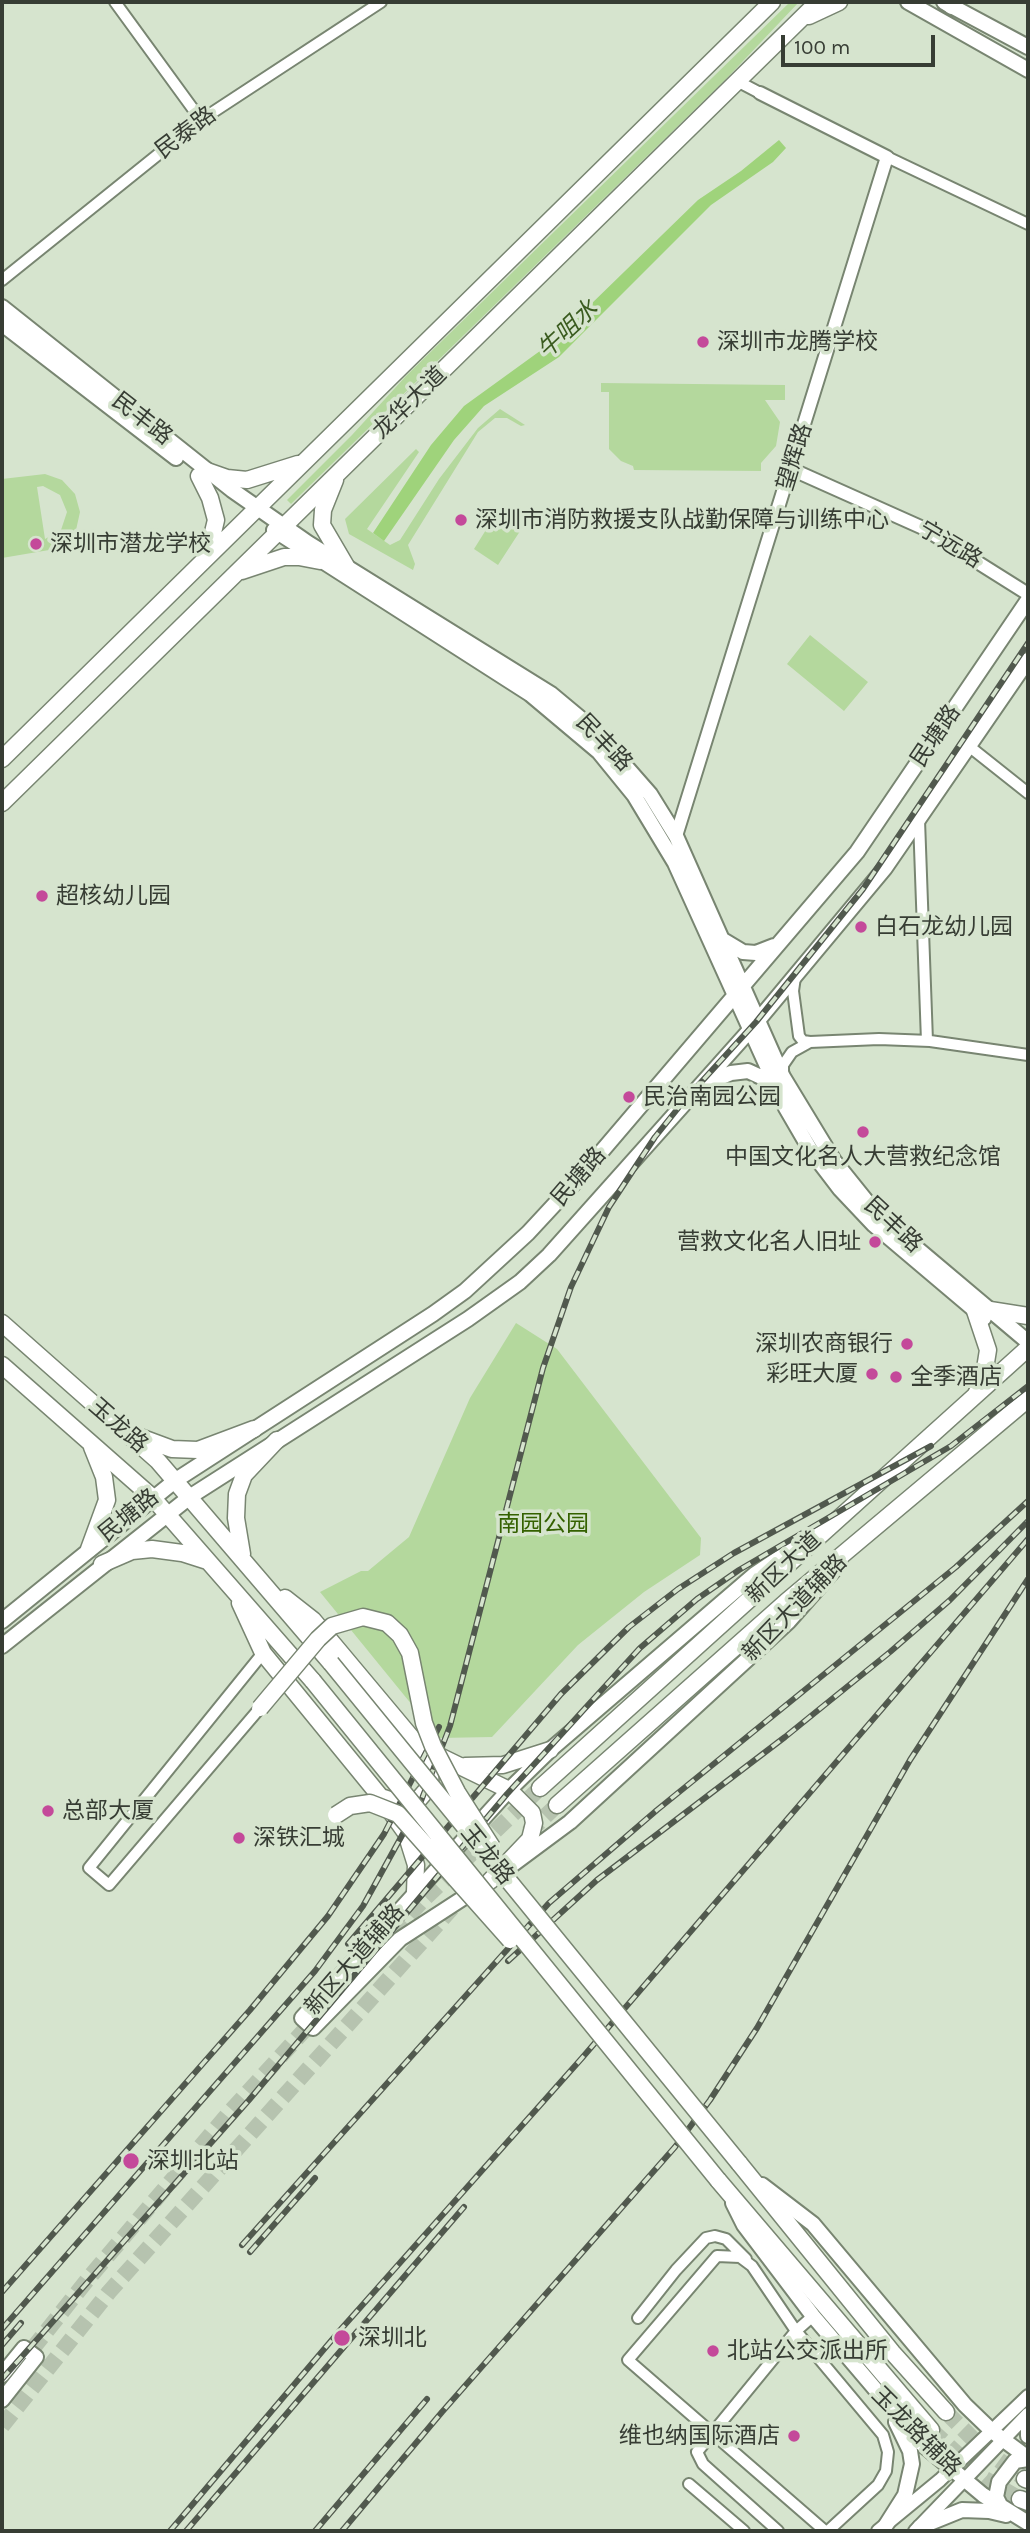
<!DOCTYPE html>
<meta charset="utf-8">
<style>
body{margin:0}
#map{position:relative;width:1030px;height:2533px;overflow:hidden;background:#d6e4ce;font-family:Karla,sans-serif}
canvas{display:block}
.frame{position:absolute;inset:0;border:4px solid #373d34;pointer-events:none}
.scale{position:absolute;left:781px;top:35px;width:154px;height:32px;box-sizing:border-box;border:4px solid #373d34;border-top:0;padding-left:9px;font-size:21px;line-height:24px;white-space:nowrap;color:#373d34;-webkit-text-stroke:5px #d6e4ce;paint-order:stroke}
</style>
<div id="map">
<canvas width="1030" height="2533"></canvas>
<div class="frame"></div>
<div class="scale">100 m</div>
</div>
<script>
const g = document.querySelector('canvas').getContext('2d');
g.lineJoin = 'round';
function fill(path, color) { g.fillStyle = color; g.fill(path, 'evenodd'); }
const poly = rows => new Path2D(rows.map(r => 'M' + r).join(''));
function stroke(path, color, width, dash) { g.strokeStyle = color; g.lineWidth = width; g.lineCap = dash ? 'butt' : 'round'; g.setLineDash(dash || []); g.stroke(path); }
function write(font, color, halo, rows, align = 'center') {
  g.font = font + ' Karla,"Noto Sans SC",sans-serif'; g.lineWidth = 7; g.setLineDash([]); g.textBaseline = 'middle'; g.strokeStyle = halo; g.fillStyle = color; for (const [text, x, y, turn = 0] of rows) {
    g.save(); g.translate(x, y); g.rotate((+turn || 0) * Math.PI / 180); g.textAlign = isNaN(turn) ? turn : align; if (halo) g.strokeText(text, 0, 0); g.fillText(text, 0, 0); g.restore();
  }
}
fill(poly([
 [790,2,799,2,725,80,291,504,287,500,352,435,406,376],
 [601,383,785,385,785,400,765,400,780,422,776,446,761,463,761,471,634,470,633,466,621,461,609,449,609,392,601,392],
 [500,409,525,425,521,426,507,418,495,418,478,432,408,545,415,564,413,570,349,534,345,519,416,449,419,452,367,529,390,545,400,540,439,479,478,428],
 [45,474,62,480,75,494,80,512,76,530,55,549,2,558,2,479],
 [43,486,60,495,67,512,61,530,45,539,37,487],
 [499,509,524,525,498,565,474,549],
 [810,635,868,682,844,711,787,664],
 [516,1323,557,1349,701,1538,700,1555,644,1592,578,1645,492,1737,439,1738,320,1592,361,1571,368,1571,409,1537,470,1398]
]), '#b4d89d');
fill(poly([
 [779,140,786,148,773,162,711,205,559,357,484,406,454,440,384,541,373,533,431,445,464,406,551,343,698,200,741,171]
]), '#9fd37b');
stroke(poly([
 [528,1833,557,1805],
 [2,2387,88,2279,229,2113,422,1901,540,1788],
 [946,2412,981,2447,1025,2479],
 [2,2426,109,2292,452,1908],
 [931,2430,985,2479,1020,2499]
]), '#b6c3af', 16, [16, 8]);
const minor = poly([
 [115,2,201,120],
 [739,82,760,93],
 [887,157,1028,224],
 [2,280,201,120,381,2],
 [970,747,1028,793],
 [919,820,927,1041],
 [795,977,793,991,799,1036,803,1041,810,1042],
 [783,1075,783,1065,792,1052,810,1042,879,1039,930,1041,1028,1055],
 [260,1708,109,1885,89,1868,263,1653],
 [638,2318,676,2270,706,2238,715,2236,726,2239,746,2259],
 [689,2484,744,2531],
 [778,2531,703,2464,697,2452,796,2331,813,2316],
 [825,2531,628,2360,717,2256,740,2257,752,2266,796,2331,883,2435,888,2452,886,2471,878,2485,828,2531]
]);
const tertiary = poly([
 [791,469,923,528,1028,594],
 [676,836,887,157,760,93],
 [878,2531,940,2480,1028,2396],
 [915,2531,1028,2414]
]);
const secondary = poly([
 [908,2,1028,70],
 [944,2,1028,47],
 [2,307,232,490,308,543,551,694,593,729,650,794,676,836,783,1077,834,1161,867,1202,901,1235,1028,1342],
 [2,324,176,458],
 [274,530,530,694,599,752,634,795,675,863,786,1108,811,1151,840,1189,874,1225,984,1318],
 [723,940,743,952,756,953,774,946],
 [707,1083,731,1073,748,1071,774,1083],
 [2,1621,176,1480,433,1314,465,1291,528,1233,579,1178,857,852,1028,600],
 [2,1646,191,1496,468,1319,520,1282,549,1255,750,1030,885,868,1028,660],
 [508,1868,570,1822,789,1621,840,1563],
 [477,1889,400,1939,313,2028,302,2018,509,1790,550,1750,755,1574,815,1534],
 [762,2185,813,2224,965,2405,993,2432,1028,2458],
 [733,2203,744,2225,813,2316,921,2443,983,2495,1028,2523],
 [2,2375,24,2348,36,2357,2,2400],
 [1028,2419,1028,2436],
 [1001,2507,996,2497,999,2482,1015,2461,1028,2459],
 [886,2525,905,2495,912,2464,910,2451,896,2422],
 [920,2527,962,2510,989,2511,1006,2515]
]);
const primary = poly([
 [947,2,952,6],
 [809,16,839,2],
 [207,471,227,478,247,480,298,464],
 [199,476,210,498,216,520,208,553],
 [335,480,323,510,322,525,346,566],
 [242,571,284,557,299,557,320,561],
 [2,759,772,2],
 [2,803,818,2],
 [990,1310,1028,1316],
 [975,1311,988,1350,983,1381,976,1394],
 [2,1323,158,1461,331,1663],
 [2,1365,152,1497,313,1681],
 [137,1436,172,1449,198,1450,254,1429],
 [89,1549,107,1500,104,1477,92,1447],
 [242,1554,236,1518,237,1494,244,1475,277,1440],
 [102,1564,132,1551,152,1549,182,1553,207,1561],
 [285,1598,313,1620,431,1761,430,1786,419,1799,402,1804,381,1797],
 [240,1603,263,1653,379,1795,406,1833,416,1865,415,1892],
 [431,1752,509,1790,532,1813,534,1823,530,1839,490,1881],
 [465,1766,503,1765,550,1750],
 [540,1788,1028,1348],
 [557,1805,786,1602,1028,1399],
 [739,2163,892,2352,946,2412],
 [718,2180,931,2430],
 [1025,2479,1028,2480],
 [1020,2499,1028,2502]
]);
stroke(minor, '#788571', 14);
stroke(tertiary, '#788571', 16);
stroke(secondary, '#788571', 18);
stroke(primary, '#788571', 19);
stroke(minor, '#fff', 10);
stroke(tertiary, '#fff', 12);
stroke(secondary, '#fff', 14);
stroke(primary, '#fff', 16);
const rail = poly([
 [348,1944,561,1694,629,1627,678,1589,734,1553,931,1446],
 [508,1961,597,1880,785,1737,890,1652,950,1600,1028,1521],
 [242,2245,549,1903,657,1810,956,1567,1028,1501],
 [250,2252,315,2178],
 [2,2292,250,2010,328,1916,384,1834,439,1727],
 [2,2329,315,1971,363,1906,421,1801,450,1726,543,1368,571,1287,609,1207,655,1137,683,1102,756,1022,863,889,1028,643],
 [2,2345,21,2323],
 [2,2379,249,2100,507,1794,640,1648,697,1599,739,1570,951,1446,1028,1386],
 [170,2531,342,2328,582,2058,1028,1539],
 [186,2531,464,2207],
 [315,2531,427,2399],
 [342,2531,442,2412,675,2147,710,2100,757,2028,910,1760,1028,1579]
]);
stroke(rail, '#51594e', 6);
stroke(rail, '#d6e4ce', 3.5, [10]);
const primaryBridge = poly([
 [331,1663,739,2163],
 [313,1681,718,2180],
 [260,1708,318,1639,332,1626,363,1617,387,1623,400,1635,410,1653,424,1723,433,1746,457,1792,492,1847],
 [336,1815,350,1806,370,1803,398,1814,510,1940]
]);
stroke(primaryBridge, '#788571', 19, []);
stroke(primaryBridge, '#fff', 16);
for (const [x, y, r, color] of [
 [703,342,7,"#c4499a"],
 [461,520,7,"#c4499a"],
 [36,544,7,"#c4499a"],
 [42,896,7,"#c4499a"],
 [861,927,7,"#c4499a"],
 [629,1097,7,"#c4499a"],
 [863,1132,7,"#c4499a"],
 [875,1242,7,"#c4499a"],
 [907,1344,7,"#c4499a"],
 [872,1374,7,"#c4499a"],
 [896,1377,7,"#c4499a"],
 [48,1811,7,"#c4499a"],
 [239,1838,7,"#c4499a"],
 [131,2161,9,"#c4499a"],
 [342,2338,9,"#c4499a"],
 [713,2351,7,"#c4499a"],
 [794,2436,7,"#c4499a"]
]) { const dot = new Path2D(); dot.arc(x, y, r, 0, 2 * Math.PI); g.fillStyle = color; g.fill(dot); stroke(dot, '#d6e4ce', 2.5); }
write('23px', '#373d34', '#d6e4ce', [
 ["民泰路",186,133,-37],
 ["龙华大道",410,403,-44],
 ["民丰路",142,419,38],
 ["望辉路",795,457,-73],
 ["宁远路",950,545,31],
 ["民塘路",936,736,-56],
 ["民丰路",604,743,46],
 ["民塘路",579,1177,-49],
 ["民丰路",893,1225,43],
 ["玉龙路",118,1426,41],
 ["民塘路",129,1516,-39],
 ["新区大道",784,1568,-43],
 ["新区大道辅路",795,1608,-46],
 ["玉龙路",487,1855,51],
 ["新区大道辅路",355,1960,-49],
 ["玉龙路辅路",916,2432,45]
]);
write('23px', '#373d34', '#d6e4ce', [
 ["深圳市龙腾学校",717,342],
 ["深圳市消防救援支队战勤保障与训练中心",475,520],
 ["深圳市潜龙学校",50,544],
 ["超核幼儿园",56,896],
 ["白石龙幼儿园",875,927],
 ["民治南园公园",643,1097],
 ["中国文化名人大营救纪念馆",863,1157,"center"],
 ["营救文化名人旧址",861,1242,"right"],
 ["深圳农商银行",893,1344,"right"],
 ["彩旺大厦",858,1374,"right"],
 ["全季酒店",910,1377],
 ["总部大厦",62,1811],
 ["深铁汇城",253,1838],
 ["深圳北站",147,2161],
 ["深圳北",358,2338],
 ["北站公交派出所",727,2351],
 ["维也纳国际酒店",780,2436,"right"]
], 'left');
write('23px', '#346100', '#d6e4ce', [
 ["南园公园",543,1524]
]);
write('italic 24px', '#3a5b1f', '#d6e4ce', [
 ["牛咀水",568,330,-43]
]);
</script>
